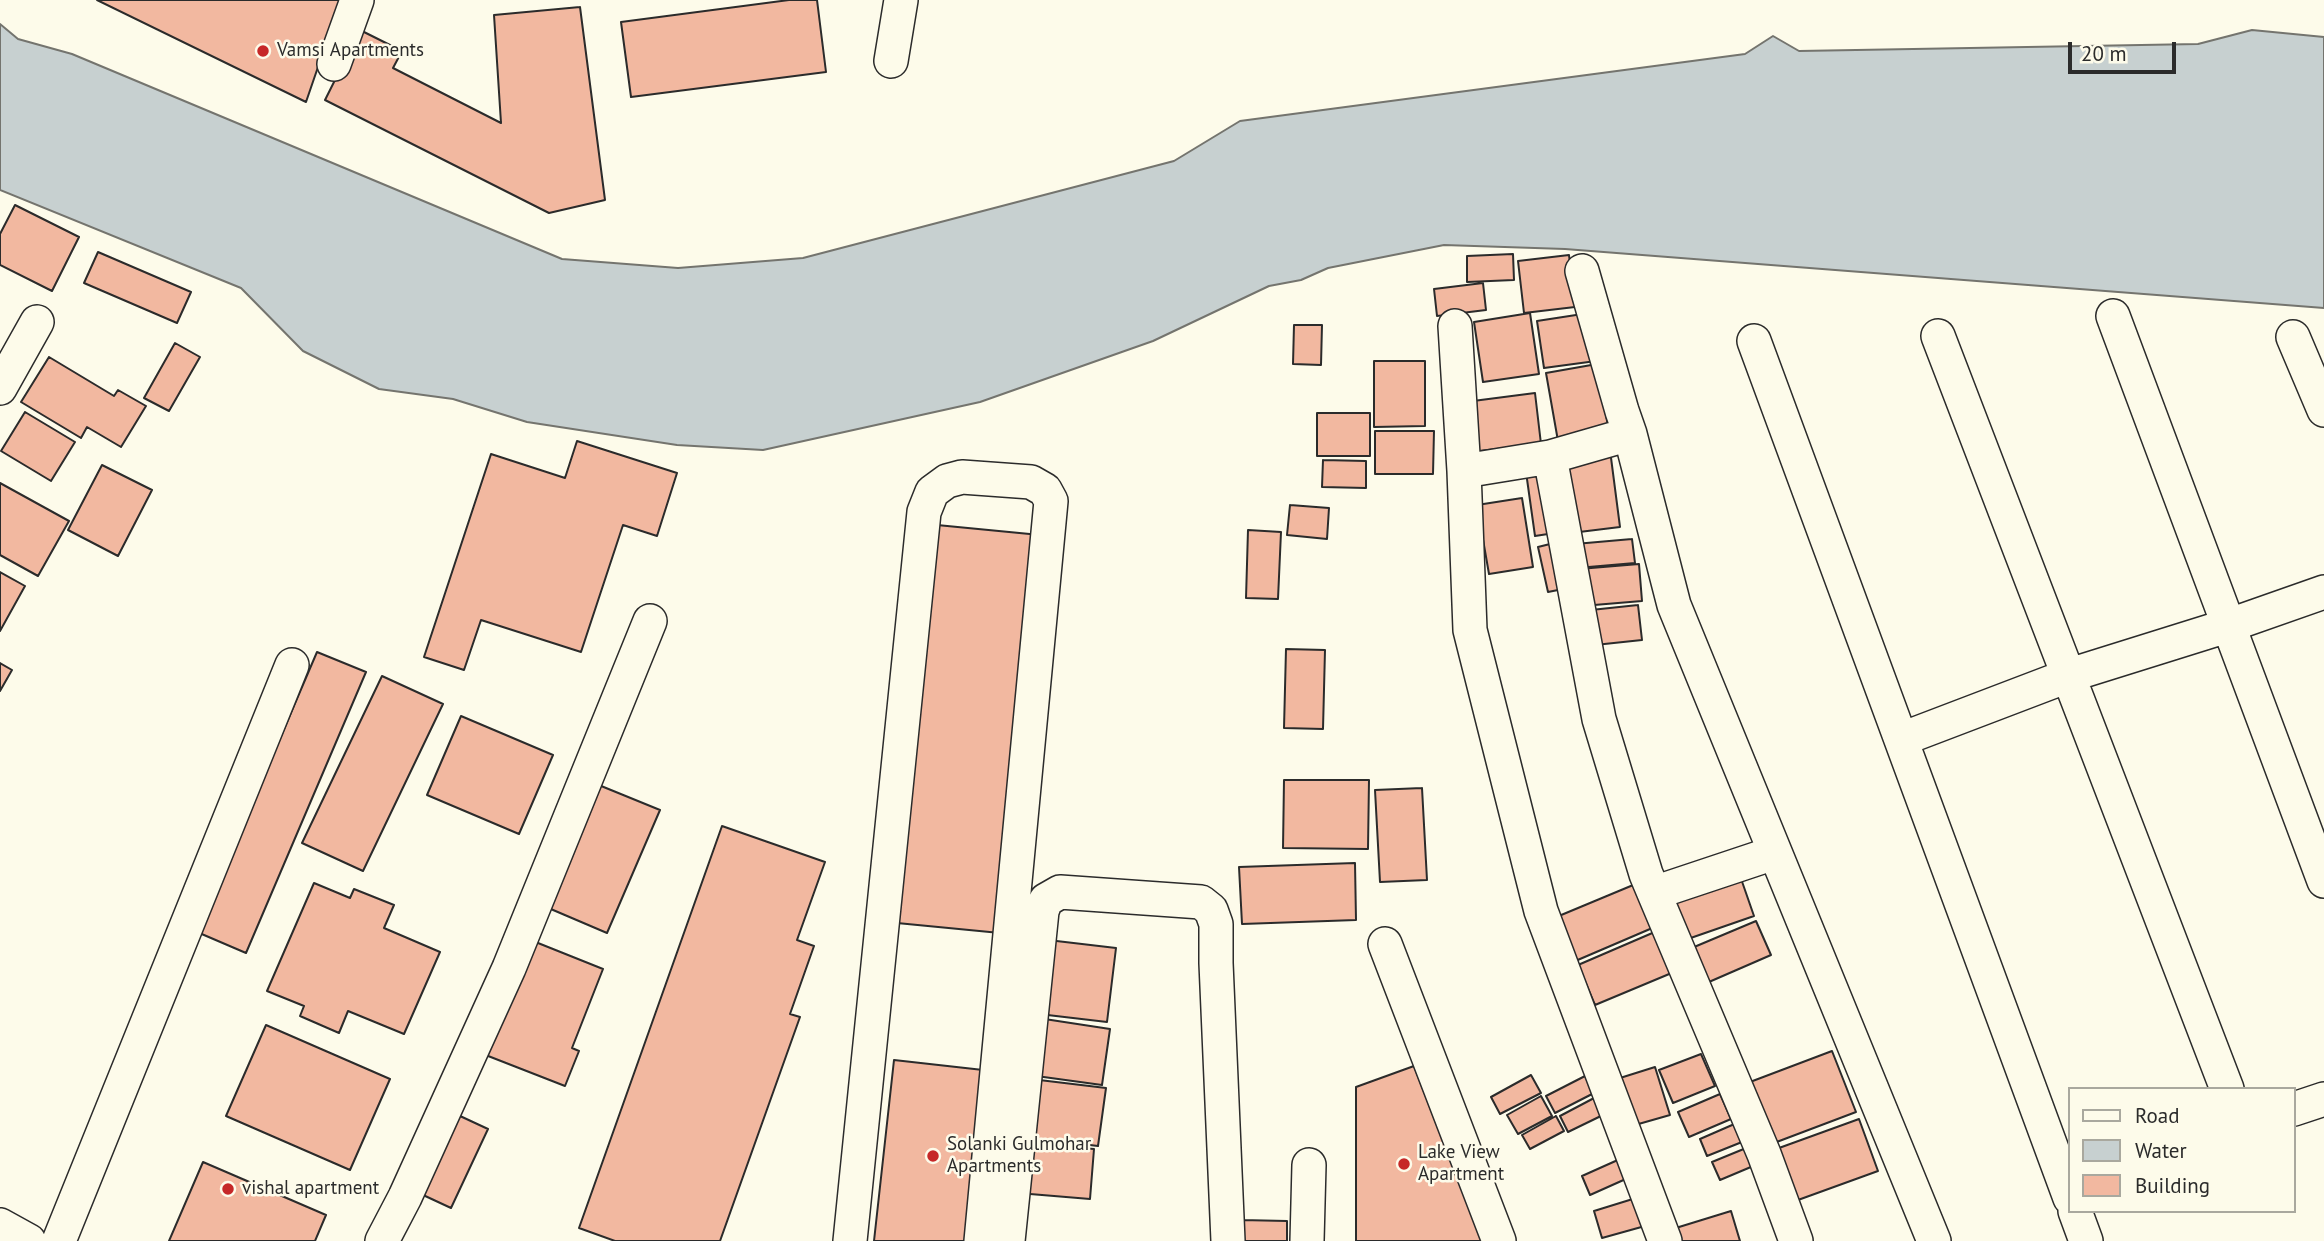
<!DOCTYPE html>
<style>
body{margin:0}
#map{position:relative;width:2324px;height:1241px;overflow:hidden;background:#fdfbea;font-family:"PT Sans",sans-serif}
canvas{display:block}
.legend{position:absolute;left:2068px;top:1087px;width:228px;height:126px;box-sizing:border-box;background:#fdfbea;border:2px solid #a9a89e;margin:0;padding:9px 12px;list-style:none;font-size:21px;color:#2b2b2b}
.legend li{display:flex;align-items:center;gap:14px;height:35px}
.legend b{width:35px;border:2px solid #a9a89e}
.scale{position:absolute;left:2068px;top:42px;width:108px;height:32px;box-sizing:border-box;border:4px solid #2b2b2b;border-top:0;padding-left:9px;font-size:21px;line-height:24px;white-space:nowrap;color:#2b2b2b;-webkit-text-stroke:5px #fdfbea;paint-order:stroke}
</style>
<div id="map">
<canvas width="2324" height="1241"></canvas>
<ul class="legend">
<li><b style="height:9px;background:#fdfbea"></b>Road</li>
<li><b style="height:19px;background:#c7d0d0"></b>Water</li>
<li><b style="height:19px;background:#f2b8a0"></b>Building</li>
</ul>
<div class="scale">20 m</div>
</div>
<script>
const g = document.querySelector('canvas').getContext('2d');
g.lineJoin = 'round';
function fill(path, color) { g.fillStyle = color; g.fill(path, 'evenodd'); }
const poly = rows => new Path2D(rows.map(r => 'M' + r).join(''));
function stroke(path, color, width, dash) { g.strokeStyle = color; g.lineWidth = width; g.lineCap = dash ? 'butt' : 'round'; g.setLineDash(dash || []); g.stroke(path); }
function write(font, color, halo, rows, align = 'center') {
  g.font = font + ' "PT Sans",sans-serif'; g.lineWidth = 5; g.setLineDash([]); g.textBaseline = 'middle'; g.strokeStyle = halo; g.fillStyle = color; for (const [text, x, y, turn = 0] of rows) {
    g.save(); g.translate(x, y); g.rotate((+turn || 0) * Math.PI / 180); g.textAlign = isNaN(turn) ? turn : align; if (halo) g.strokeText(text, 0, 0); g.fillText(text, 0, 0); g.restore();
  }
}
const water = poly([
 [0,24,18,39,72,54,562,259,678,268,803,258,1174,161,1240,121,1745,54,1773,36,1799,51,2198,44,2252,30,2324,37,2324,308,1565,249,1444,245,1328,268,1301,280,1269,286,1153,341,980,402,763,450,677,445,527,422,453,399,379,389,303,351,241,288,0,190,0,24]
]);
fill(water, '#c7d0d0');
stroke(water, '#74746e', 2);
const building = poly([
 [97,0,341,0,306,102,97,0],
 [789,0,817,0,826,72,631,97,621,22,789,0],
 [580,7,605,200,549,213,325,100,360,30,402,51,393,68,501,123,494,15,580,7],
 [15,205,79,237,52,291,0,265,0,234,15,205],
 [98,252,191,292,177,323,84,283,98,252],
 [1513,254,1514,280,1467,282,1467,256,1513,254],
 [1569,255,1575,307,1524,313,1518,261,1569,255],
 [1483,283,1486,310,1437,316,1434,289,1483,283],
 [1530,313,1539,374,1483,382,1474,322,1530,313],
 [1589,313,1596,361,1544,368,1537,321,1589,313],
 [1294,325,1322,325,1321,365,1293,364,1294,325],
 [175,343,200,357,169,411,144,398,175,343],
 [49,357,114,396,118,390,146,406,121,447,87,427,81,438,21,402,49,357],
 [1374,361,1425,361,1425,426,1374,427,1374,361],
 [1597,364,1609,432,1558,441,1546,373,1597,364],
 [1535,393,1541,444,1479,451,1473,401,1535,393],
 [25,412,75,442,51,481,1,451,25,412],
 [1317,413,1370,413,1370,456,1317,456,1317,413],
 [1375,431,1434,431,1433,474,1375,474,1375,431],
 [577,441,677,473,657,536,623,525,581,652,481,620,464,670,424,657,491,454,565,478,577,441],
 [1610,450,1620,527,1571,533,1560,457,1610,450],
 [1323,460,1366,461,1366,488,1322,487,1323,460],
 [102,465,152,490,118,556,68,530,102,465],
 [1540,470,1548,534,1535,536,1526,472,1540,470],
 [0,483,69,521,38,576,0,555,0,483],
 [1522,498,1533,567,1489,574,1477,505,1522,498],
 [1290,505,1329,508,1327,539,1287,535,1290,505],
 [937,525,1040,535,1000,933,897,923,937,525],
 [1248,530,1281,532,1278,599,1246,598,1248,530],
 [1632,539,1635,563,1577,568,1575,544,1632,539],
 [1554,543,1563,589,1548,592,1538,547,1554,543],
 [1639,564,1642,601,1582,606,1579,569,1639,564],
 [0,572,25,586,0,631,0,572],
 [1638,605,1642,640,1595,645,1591,610,1638,605],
 [1286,649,1325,650,1323,729,1284,728,1286,649],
 [317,652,366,672,246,953,197,932,317,652],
 [0,663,12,670,0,691,0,663],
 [382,676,443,704,363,871,302,843,382,676],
 [461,716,553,755,519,834,427,795,461,716],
 [584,779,660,810,607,933,532,901,584,779],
 [1284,780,1369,780,1368,849,1283,848,1284,780],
 [1422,788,1427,880,1380,882,1375,790,1422,788],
 [722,826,825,862,797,940,814,946,790,1014,800,1017,720,1241,615,1241,579,1228,722,826],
 [1355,863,1356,920,1242,924,1239,867,1355,863],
 [1738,870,1754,916,1682,941,1666,895,1738,870],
 [314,883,350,898,354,889,394,905,384,928,440,952,404,1034,348,1011,339,1033,300,1016,304,1006,267,991,314,883],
 [1638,883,1657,926,1573,962,1554,918,1638,883],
 [1756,921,1771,955,1702,985,1687,950,1756,921],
 [1657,931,1674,972,1595,1005,1578,965,1657,931],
 [528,939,603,969,572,1048,579,1051,565,1086,483,1054,528,939],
 [1048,940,1116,948,1107,1022,1039,1014,1048,940],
 [1038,1018,1110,1029,1102,1085,1029,1075,1038,1018],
 [266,1025,390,1079,350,1170,226,1116,266,1025],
 [1832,1051,1856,1112,1774,1143,1750,1082,1832,1051],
 [1701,1054,1715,1086,1673,1103,1659,1070,1701,1054],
 [894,1060,992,1071,972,1241,874,1241,894,1060],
 [1414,1066,1482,1241,1356,1241,1356,1087,1414,1066],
 [1655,1067,1670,1115,1635,1125,1620,1078,1655,1067],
 [1531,1075,1541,1093,1500,1114,1491,1097,1531,1075],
 [1587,1075,1596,1092,1555,1113,1546,1096,1587,1075],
 [1031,1079,1106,1088,1098,1146,1023,1137,1031,1079],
 [1720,1094,1731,1119,1689,1137,1678,1112,1720,1094],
 [1541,1096,1552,1116,1518,1134,1507,1115,1541,1096],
 [1596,1097,1605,1114,1568,1132,1560,1116,1596,1097],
 [445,1109,488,1129,451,1208,408,1188,445,1109],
 [1556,1116,1564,1131,1530,1149,1522,1135,1556,1116],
 [1859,1119,1878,1171,1798,1200,1779,1148,1859,1119],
 [1739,1122,1747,1140,1707,1156,1700,1139,1739,1122],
 [1022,1143,1094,1149,1090,1199,1018,1193,1022,1143],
 [1751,1146,1758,1164,1720,1180,1712,1162,1751,1146],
 [1620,1159,1628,1178,1590,1195,1582,1176,1620,1159],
 [203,1162,326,1215,315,1241,169,1241,203,1162],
 [1636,1198,1645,1226,1602,1238,1594,1211,1636,1198],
 [1731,1211,1740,1241,1669,1241,1666,1231,1731,1211],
 [1241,1220,1287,1221,1287,1241,1240,1241,1241,1220]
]);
fill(building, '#f2b8a0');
stroke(building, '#2b2b2b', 2);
const street = poly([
 [891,61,901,0],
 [334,64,357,0],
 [2113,316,2324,881],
 [1455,326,1464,471,1470,630,1541,911,1665,1241],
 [1938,336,2227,1089],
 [2293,337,2324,410],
 [1754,341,2070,1198],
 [0,388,37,322],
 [1630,434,1674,605,1934,1241],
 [1550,457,1599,719,1646,874,1764,1154,1796,1241],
 [1464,471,1550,457,1630,434,1622,411,1582,271],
 [1902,739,2070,675,2230,625,2324,592],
 [1654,893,1774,853],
 [1385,944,1499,1241],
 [2294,1109,2324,1099],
 [2075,1211,2086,1241],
 [0,1225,29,1241],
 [59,1241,292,665],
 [382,1241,405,1197,509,968,650,621],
 [850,1241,924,512,932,492,947,481,962,477,1031,482,1045,490,1051,501,981,1241],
 [1008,1241,1042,911,1046,900,1060,892,1201,902,1211,910,1216,924,1216,963,1228,1241],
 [1307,1241,1309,1165]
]);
stroke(street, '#2b2b2b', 36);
stroke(street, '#fdfbea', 33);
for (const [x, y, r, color] of [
 [263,51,7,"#c62828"],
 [933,1156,7,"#c62828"],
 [1404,1164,7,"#c62828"],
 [228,1189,7,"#c62828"]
]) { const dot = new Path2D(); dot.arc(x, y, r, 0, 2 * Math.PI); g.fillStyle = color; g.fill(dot); stroke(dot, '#fdfbea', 2.5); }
write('19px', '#2b2b2b', '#fdfbea', [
 ["Vamsi Apartments",277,51],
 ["Solanki Gulmohar",947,1145],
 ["Apartments",947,1167],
 ["Lake View",1418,1153],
 ["Apartment",1418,1175],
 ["vishal apartment",242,1189]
], 'left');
</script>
